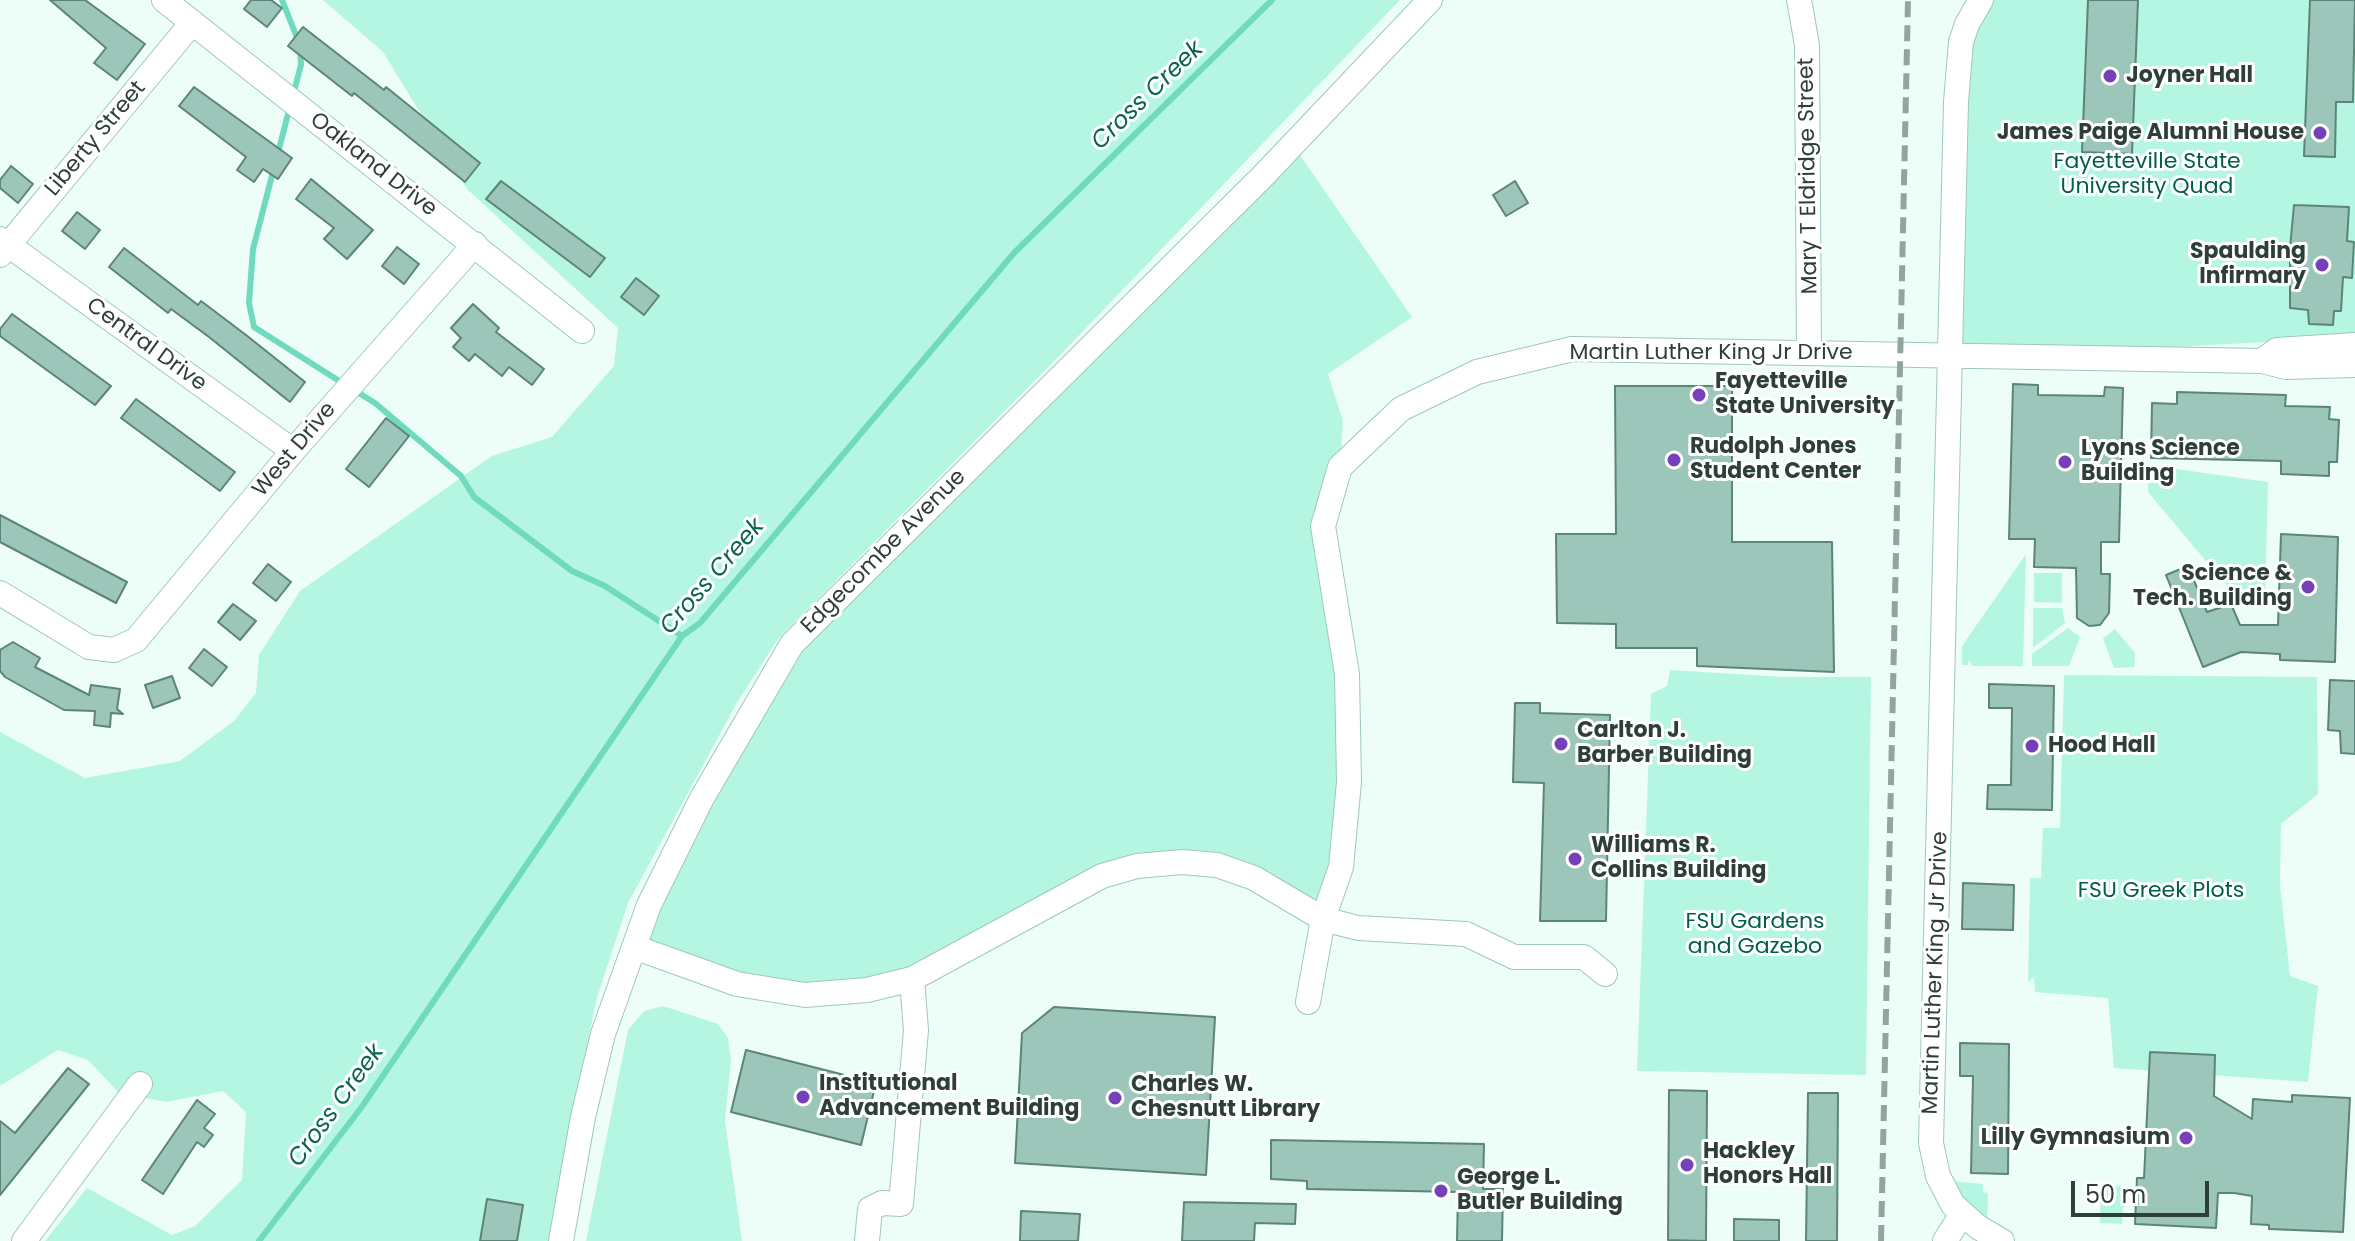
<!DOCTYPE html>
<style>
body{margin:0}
#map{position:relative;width:2355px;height:1241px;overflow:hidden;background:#edfef8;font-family:Poppins,sans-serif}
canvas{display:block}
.scale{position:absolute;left:2071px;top:1181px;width:138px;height:36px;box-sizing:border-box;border:4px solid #2e3f3a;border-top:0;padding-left:10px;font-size:24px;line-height:28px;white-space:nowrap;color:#2e3f3a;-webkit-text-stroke:6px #fff;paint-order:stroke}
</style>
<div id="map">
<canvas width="2355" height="1241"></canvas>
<div class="scale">50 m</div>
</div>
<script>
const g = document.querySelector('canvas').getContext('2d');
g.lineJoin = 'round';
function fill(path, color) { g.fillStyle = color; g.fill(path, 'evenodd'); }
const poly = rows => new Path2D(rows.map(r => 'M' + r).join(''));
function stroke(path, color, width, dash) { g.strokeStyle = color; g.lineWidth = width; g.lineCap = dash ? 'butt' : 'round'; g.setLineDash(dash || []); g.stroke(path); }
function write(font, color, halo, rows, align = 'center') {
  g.font = font + ' Poppins,sans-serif'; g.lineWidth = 6; g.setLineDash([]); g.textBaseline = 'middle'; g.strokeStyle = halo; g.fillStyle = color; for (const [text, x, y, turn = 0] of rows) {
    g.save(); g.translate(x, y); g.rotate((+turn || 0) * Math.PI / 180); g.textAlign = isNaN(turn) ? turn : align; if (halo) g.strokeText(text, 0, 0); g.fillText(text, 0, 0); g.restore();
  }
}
fill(poly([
 [323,0,1400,0,1066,349,778,639,738,701,628,903,596,1001,548,1241,45,1241,87,1188,172,1235,195,1226,242,1180,246,1112,223,1091,166,1102,119,1093,88,1060,58,1050,0,1086,0,732,85,778,180,761,234,721,256,693,259,655,300,591,492,456,552,437,614,366,618,328,467,189,383,52],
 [1986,0,2355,0,2355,337,2123,350,1956,349,1964,44],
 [1293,145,1412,317,1328,374,1343,421,1340,467,1323,526,1349,782,1323,919,1254,878,1137,866,901,983,827,994,634,947,792,644],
 [2148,465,2268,482,2265,599,2260,592,2252,591,2248,603,2243,605,2148,492],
 [2026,554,2023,666,1972,666,1969,659,1968,665,1962,665,1962,646],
 [2034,573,2062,573,2062,603,2034,602],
 [2033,608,2062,608,2065,623,2033,648],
 [2068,628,2080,637,2069,666,2032,666,2032,654],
 [2115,629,2135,653,2134,667,2114,668,2103,638],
 [1670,670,1785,677,1871,677,1866,1075,1637,1071,1651,694,1667,686],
 [2064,675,2317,677,2318,794,2281,824,2280,885,2290,976,2318,986,2308,1082,2114,1068,2108,998,2035,992,2034,977,2028,982,2030,878,2041,878,2043,828,2060,828],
 [663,1006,718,1024,728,1038,731,1060,725,1121,742,1241,586,1241,628,1030,644,1011],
 [1950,1181,1983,1184,1983,1192,1988,1193,1987,1224,1976,1217],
 [2101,1186,2124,1186,2122,1224,2100,1223]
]), '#b5f6e2');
stroke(poly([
 [282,0,300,45,301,65,293,95],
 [278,153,290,106],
 [274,168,253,249,249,303,254,327,344,384],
 [354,390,375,403,461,476,474,497,572,571,605,586,682,636],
 [259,1241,361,1108,682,636,700,623,1014,253,1272,0]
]), '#6fdabd', 6);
const building = poly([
 [50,0,85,0,145,44,117,80,94,63,106,48,50,0],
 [251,0,271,0,282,8,267,27,244,9,251,0],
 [2088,0,2138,0,2132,154,2082,152,2088,0],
 [2310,0,2355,0,2353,102,2336,102,2335,157,2304,156,2310,0],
 [303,27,384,90,386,87,480,163,465,182,354,93,352,96,288,46,303,27],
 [194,87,292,158,278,179,263,169,254,182,237,170,246,157,179,106,194,87],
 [11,166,33,184,18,203,0,188,0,180,11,166],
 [311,179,373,230,347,259,324,239,334,228,296,199,311,179],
 [501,181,605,258,590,277,486,199,501,181],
 [1515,181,1528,203,1506,216,1493,195,1515,181],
 [2294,205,2349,207,2347,241,2354,242,2352,278,2343,277,2341,311,2334,311,2333,325,2309,324,2308,310,2290,308,2290,248,2294,205],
 [77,212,100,230,85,249,62,231,77,212],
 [397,247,419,264,404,284,382,266,397,247],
 [124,248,198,305,201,301,246,335,305,382,290,402,209,337,171,309,168,313,109,267,124,248],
 [636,278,659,296,644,315,621,297,636,278],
 [473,304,499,328,496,332,544,369,532,385,509,367,502,376,475,354,469,361,453,347,461,338,451,328,473,304],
 [12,314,111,386,95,405,0,336,0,329,12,314],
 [2013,384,2038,385,2038,395,2104,396,2105,387,2123,388,2119,542,2101,542,2101,574,2110,574,2109,613,2100,625,2089,626,2077,618,2076,568,2034,567,2035,539,2009,539,2013,384],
 [1615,386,1732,386,1732,542,1832,542,1834,672,1697,666,1697,648,1616,648,1616,624,1557,623,1556,534,1616,534,1615,386],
 [2177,392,2286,395,2285,406,2330,407,2329,419,2339,420,2337,462,2329,462,2329,476,2281,474,2281,461,2151,458,2152,403,2177,404,2177,392],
 [136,399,235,472,220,491,121,418,136,399],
 [386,418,409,436,369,487,346,469,386,418],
 [0,515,127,582,116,603,0,542,0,515],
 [2281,534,2338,537,2335,662,2280,660,2280,654,2241,652,2203,667,2166,575,2188,566,2207,612,2231,604,2240,625,2278,625,2281,534],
 [268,564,291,582,276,601,253,583,268,564],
 [233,604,256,621,240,640,218,622,233,604],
 [13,642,40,658,35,667,89,695,91,685,120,689,117,709,123,714,111,713,110,727,94,725,95,711,64,710,5,677,0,671,0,650,13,642],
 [204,649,227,667,212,686,189,668,204,649],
 [172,676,180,698,153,708,145,685,172,676],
 [2330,680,2355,681,2355,754,2341,753,2340,731,2328,730,2330,680],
 [1989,684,2054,686,2052,810,1987,809,1988,785,2011,785,2012,708,1989,708,1989,684],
 [1515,703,1540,703,1540,713,1610,715,1606,921,1540,921,1544,783,1513,782,1515,703],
 [1963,883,2014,885,2013,930,1962,929,1963,883],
 [1054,1007,1215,1017,1206,1175,1015,1163,1022,1033,1054,1007],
 [1960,1043,2009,1044,2008,1174,1971,1173,1973,1076,1960,1076,1960,1043],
 [746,1050,876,1083,861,1145,731,1112,746,1050],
 [2150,1052,2215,1055,2214,1096,2252,1119,2253,1099,2292,1102,2292,1095,2350,1098,2343,1232,2269,1229,2269,1225,2251,1224,2252,1196,2234,1193,2218,1193,2216,1228,2135,1224,2137,1178,2144,1178,2150,1052],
 [68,1068,89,1084,0,1195,0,1121,15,1133,68,1068],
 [1669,1090,1707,1091,1706,1241,1668,1240,1669,1090],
 [1808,1093,1838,1093,1837,1241,1806,1241,1808,1093],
 [197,1100,215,1114,204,1128,213,1135,204,1147,197,1142,163,1194,142,1180,197,1100],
 [1271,1140,1484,1144,1483,1189,1503,1189,1502,1241,1457,1241,1458,1192,1307,1189,1307,1181,1271,1179,1271,1140],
 [487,1199,523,1205,517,1241,480,1241,487,1199],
 [1184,1202,1296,1204,1295,1224,1255,1223,1254,1241,1182,1241,1184,1202],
 [1021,1211,1080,1214,1078,1241,1020,1241,1021,1211],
 [1734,1219,1779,1220,1779,1241,1734,1241,1734,1219]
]);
fill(building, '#9cc6b9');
stroke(building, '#5c8478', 2);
const minor = poly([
 [164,0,582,331],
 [1799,0,1807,45,1809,353],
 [1981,0,1967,24,1961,42,1956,102,1931,1143,1938,1176,1953,1205,1978,1227,2002,1241],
 [0,239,293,451],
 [0,255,192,23],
 [2262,361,2277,350,2355,345],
 [0,593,89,647,114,650,136,640,293,451,475,244],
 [634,947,737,984,805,995,867,990,912,979,1102,876,1137,866,1182,862,1217,865,1254,878,1323,919,1358,928,1466,934,1514,957,1584,957,1605,974],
 [1308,1002,1323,919,1341,867,1349,782,1347,674,1323,526,1340,467,1401,409,1477,372,1572,349,2262,361,2286,367,2355,365],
 [24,1241,140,1084],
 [561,1241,583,1117,603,1034,649,905,702,798,792,644,1263,176,1430,0],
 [867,1241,870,1209,882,1203,901,1204,916,1030,912,979],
 [1945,1241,1962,1214]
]);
stroke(minor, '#9ec8ba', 26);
stroke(minor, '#fff', 24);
stroke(poly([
 [1881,1241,1908,0]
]), '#93a49f', 6, [16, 8]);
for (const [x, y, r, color] of [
 [2110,76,8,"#7541b8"],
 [2320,133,8,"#7541b8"],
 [2322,265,8,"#7541b8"],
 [1699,395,8,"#7541b8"],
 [1674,460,8,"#7541b8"],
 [2065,462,8,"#7541b8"],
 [2308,587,8,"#7541b8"],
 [1561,744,8,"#7541b8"],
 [2032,746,8,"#7541b8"],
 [1575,859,8,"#7541b8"],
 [803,1097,8,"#7541b8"],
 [1115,1098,8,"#7541b8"],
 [2186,1138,8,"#7541b8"],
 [1687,1165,8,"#7541b8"],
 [1441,1191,8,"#7541b8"]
]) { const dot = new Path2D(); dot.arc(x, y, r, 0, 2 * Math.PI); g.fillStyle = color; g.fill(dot); stroke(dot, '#fff', 3); }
write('bold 22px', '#2e3f3a', '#fff', [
 ["Joyner Hall",2126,76],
 ["James Paige Alumni House",2304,133,"right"],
 ["Spaulding",2306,252,"right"],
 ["Infirmary",2306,277,"right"],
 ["Fayetteville",1715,382],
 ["State University",1715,407],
 ["Rudolph Jones",1690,447],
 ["Student Center",1690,472],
 ["Lyons Science",2081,449],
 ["Building",2081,474],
 ["Science &",2292,574,"right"],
 ["Tech. Building",2292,599,"right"],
 ["Carlton J.",1577,731],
 ["Barber Building",1577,756],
 ["Hood Hall",2048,746],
 ["Williams R.",1591,846],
 ["Collins Building",1591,871],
 ["Institutional",819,1084],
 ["Advancement Building",819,1109],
 ["Charles W.",1131,1085],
 ["Chesnutt Library",1131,1110],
 ["Lilly Gymnasium",2170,1138,"right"],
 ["Hackley",1703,1152],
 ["Honors Hall",1703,1177],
 ["George L.",1457,1178],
 ["Butler Building",1457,1203]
], 'left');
write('22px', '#2e3f3a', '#fff', [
 ["Liberty Street",96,139,-50],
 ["Oakland Drive",373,165,38],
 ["Mary T Eldridge Street",1809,176,-91],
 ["Central Drive",146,345,36],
 ["Martin Luther King Jr Drive",1711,353],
 ["West Drive",295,450,-50],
 ["Edgecombe Avenue",884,552,-45],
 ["Martin Luther King Jr Drive",1936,973,-88]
]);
write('22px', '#005f4c', '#fff', [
 ["Fayetteville State",2147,162],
 ["University Quad",2147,187],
 ["FSU Greek Plots",2161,891],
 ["FSU Gardens",1755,922],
 ["and Gazebo",1755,947]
]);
write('italic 24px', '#096451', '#fff', [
 ["Cross Creek",1148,96,-44],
 ["Cross Creek",713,577,-49],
 ["Cross Creek",337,1106,-54]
]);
</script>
